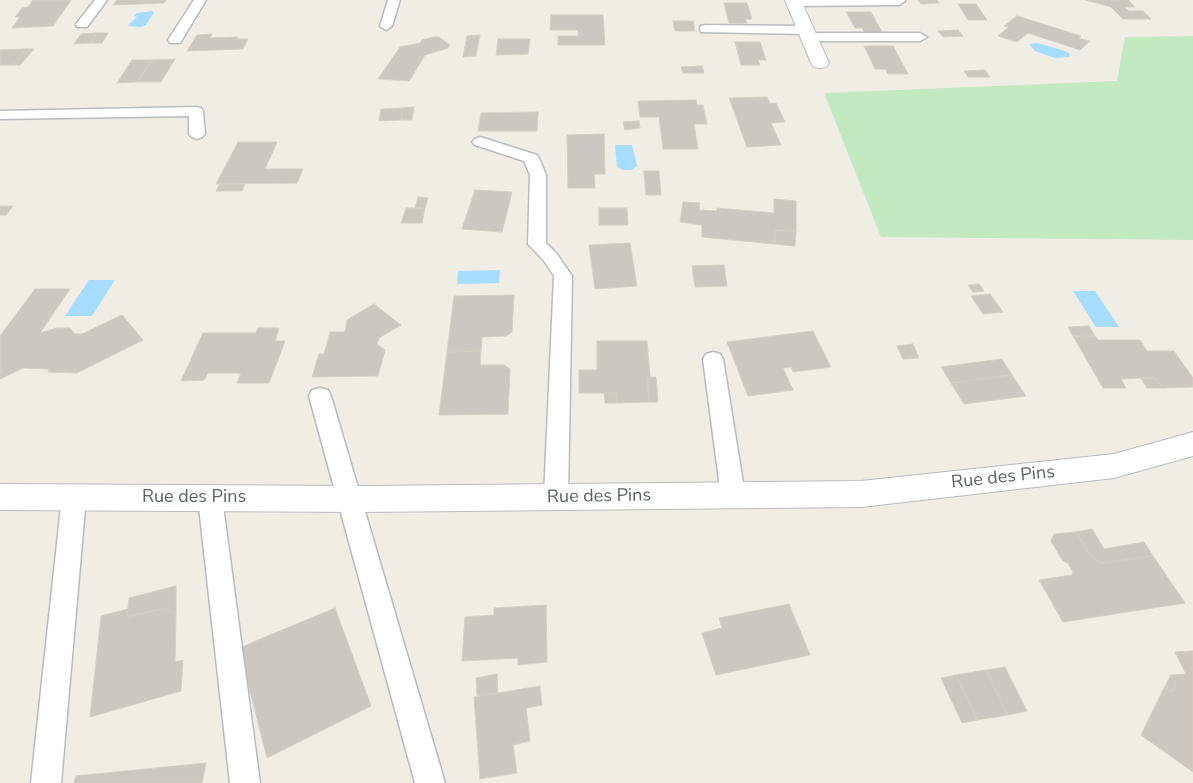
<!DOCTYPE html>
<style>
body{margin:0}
canvas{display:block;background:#f0ede5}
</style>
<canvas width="1193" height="783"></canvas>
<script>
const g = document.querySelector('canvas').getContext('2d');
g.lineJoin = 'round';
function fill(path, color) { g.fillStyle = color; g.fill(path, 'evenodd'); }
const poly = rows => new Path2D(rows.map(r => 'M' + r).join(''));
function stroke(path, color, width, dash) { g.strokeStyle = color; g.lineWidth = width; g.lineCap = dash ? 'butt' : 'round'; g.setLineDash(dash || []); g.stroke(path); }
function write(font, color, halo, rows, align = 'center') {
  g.font = font + ' "Nunito Sans",sans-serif'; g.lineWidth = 4; g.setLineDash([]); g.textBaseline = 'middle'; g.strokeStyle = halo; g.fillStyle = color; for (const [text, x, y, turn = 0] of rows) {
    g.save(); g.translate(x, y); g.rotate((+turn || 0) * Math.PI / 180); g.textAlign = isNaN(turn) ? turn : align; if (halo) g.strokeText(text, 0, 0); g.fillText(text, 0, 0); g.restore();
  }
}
fill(poly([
 [1193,36,1193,240,881,237,824,93,1117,81,1125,37]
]), '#c3e9c0');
fill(poly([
 [152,11,154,12,146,25,141,27,127,26,137,17,134,16,137,13],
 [1037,43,1062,50,1069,53,1070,57,1055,58,1035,51,1029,44],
 [615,145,632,145,637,166,631,170,623,170,617,167],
 [500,270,499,283,457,284,458,271],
 [89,280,115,280,92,316,65,316],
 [1073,291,1095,291,1119,327,1096,327]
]), '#a6ddff');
const building = poly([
 [33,0,71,0,53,26,12,28,20,17,15,17,22,8,28,7,33,0],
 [117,0,166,0,164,3,113,5,117,0],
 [918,0,937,0,939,3,921,4,918,0],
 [1086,0,1128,0,1135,7,1124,7,1129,11,1143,11,1151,19,1123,19,1111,7,1086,0],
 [724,3,747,3,752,19,745,19,747,23,729,23,724,3],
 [958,4,976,4,987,20,968,20,958,4],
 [846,12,871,12,882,32,865,33,862,28,855,28,846,12],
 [551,15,603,15,605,45,558,45,558,36,578,36,578,30,550,30,551,15],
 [1017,16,1081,36,1079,38,1090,41,1080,50,1028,33,1017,42,998,36,1009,27,1004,26,1017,16],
 [673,21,693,21,695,31,675,31,673,21],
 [958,30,963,36,943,37,938,31,958,30],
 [97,33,90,43,74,44,81,34,97,33],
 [97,33,108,33,102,43,90,43,97,33],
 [212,34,210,38,238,37,237,39,248,39,243,49,187,51,197,35,212,34],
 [480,35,476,56,463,57,467,36,480,35],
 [434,37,439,37,450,45,448,48,425,55,409,81,378,79,400,47,420,43,422,40,434,37],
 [498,39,530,39,528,54,496,55,498,39],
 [735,42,760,42,766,60,758,60,760,65,741,65,735,42],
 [864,46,893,46,908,74,888,74,885,69,875,69,864,46],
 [26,49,34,49,20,65,12,65,26,49],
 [26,49,12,65,0,65,0,50,26,49],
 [175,59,161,82,137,82,152,60,175,59],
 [132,60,152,60,137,82,117,83,132,60],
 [702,66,704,73,683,73,681,67,702,66],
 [985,70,990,77,968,77,964,71,985,70],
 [767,97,770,104,776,103,785,122,771,123,781,145,747,147,729,98,767,97],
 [696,100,697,105,703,105,707,124,694,124,698,149,663,149,659,117,640,117,638,101,696,100],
 [414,107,412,120,401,120,403,108,414,107],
 [403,108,401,120,379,121,381,109,403,108],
 [538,112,537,131,478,131,481,113,538,112],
 [639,121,640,128,625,130,623,122,639,121],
 [604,134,605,174,594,174,595,188,568,188,567,135,604,134],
 [238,142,277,142,265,169,303,169,297,183,216,184,238,142],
 [644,171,659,171,661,195,646,195,644,171],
 [220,184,245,184,242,191,216,191,220,184],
 [475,190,512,192,502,232,462,229,475,190],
 [418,197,428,198,425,208,415,208,418,197],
 [774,199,796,201,796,232,775,230,774,244,702,237,702,225,680,222,683,202,700,203,699,210,717,211,717,208,774,213,774,199],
 [0,206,13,206,6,215,0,215,0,206],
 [406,208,425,208,422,223,401,223,406,208],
 [599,208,627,208,628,225,599,225,599,208],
 [775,230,796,232,795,246,774,244,775,230],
 [630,243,637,286,595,289,589,245,630,243],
 [724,265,727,286,695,287,692,266,724,265],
 [979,284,984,291,973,292,968,285,979,284],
 [35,289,70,289,40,333,57,328,70,328,75,334,82,334,122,315,143,340,77,373,48,372,49,369,23,368,0,379,0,336,35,289],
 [990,294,1003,312,983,314,971,296,990,294],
 [514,295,512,332,506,336,482,337,481,351,447,352,454,296,514,295],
 [374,304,401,325,379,338,377,344,385,350,378,376,312,377,319,354,324,354,330,332,345,332,347,320,374,304],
 [1089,326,1095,336,1073,336,1068,327,1089,326],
 [258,328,279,328,275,341,285,341,269,383,237,383,241,373,208,373,204,380,181,381,203,333,256,333,258,328],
 [813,331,831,367,793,372,791,367,783,368,793,390,748,396,727,342,813,331],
 [1073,336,1095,336,1098,340,1140,340,1147,351,1174,351,1193,378,1193,387,1162,388,1155,378,1141,378,1121,379,1126,388,1103,388,1073,336],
 [597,341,647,341,650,377,647,377,649,402,617,403,616,393,579,393,579,370,597,370,597,341],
 [913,344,919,358,903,359,897,346,913,344],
 [481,351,480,365,504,365,510,369,508,414,439,415,447,352,481,351],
 [1002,359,1012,375,951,383,941,367,1002,359],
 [1012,375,1026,396,964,404,951,383,1012,375],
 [647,377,656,377,658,402,649,402,647,377],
 [1141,378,1155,378,1162,388,1147,388,1141,378],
 [604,393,616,393,617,403,605,403,604,393],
 [1092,529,1104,549,1144,542,1153,556,1102,563,1092,558,1076,532,1092,529],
 [1076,532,1092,558,1102,563,1153,556,1185,603,1063,622,1039,580,1072,575,1073,572,1068,563,1063,561,1051,541,1054,534,1076,532],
 [176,586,176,614,164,608,127,617,129,598,176,586],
 [789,604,810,655,716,675,702,633,722,628,719,618,789,604],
 [546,605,547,662,518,665,518,658,462,661,465,617,494,615,494,608,546,605],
 [164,608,176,614,175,662,183,660,181,691,90,717,101,616,128,609,127,617,164,608],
 [335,608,371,706,267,758,239,648,335,608],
 [1193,651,1193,772,1141,735,1164,688,1172,692,1176,684,1171,675,1186,674,1175,652,1193,651],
 [1005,667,1027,711,1008,715,986,670,1005,667],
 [986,670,1008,715,977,720,956,675,986,670],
 [497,674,498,693,477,696,476,678,497,674],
 [956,675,977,720,962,723,941,678,956,675],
 [1171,675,1176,684,1172,692,1164,688,1171,675],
 [540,686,542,705,526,708,530,741,513,745,517,773,480,779,474,697,540,686],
 [206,763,202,783,74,783,76,776,206,763]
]);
fill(building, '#cbc8c2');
stroke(building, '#d5cfc3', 1);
const lane = poly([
 [95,0,107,0,87,27,77,27,76,24,95,0],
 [194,0,206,0,180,43,170,43,168,40,194,0],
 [388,0,400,0,392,26,386,30,380,26,388,0],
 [789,0,904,0,905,1,899,5,794,6,790,5,788,2,789,0],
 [706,25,806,26,812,30,809,33,920,33,927,37,920,41,809,41,802,37,806,34,701,32,700,29,701,26,706,25],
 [196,107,201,108,203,111,205,134,202,137,197,139,192,137,189,134,189,116,0,119,0,111,196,107],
 [480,137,537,155,539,158,546,175,546,243,557,254,572,276,568,497,564,504,556,507,548,504,544,497,554,276,545,262,528,244,530,175,524,161,475,145,472,142,475,139,480,137],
 [713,352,720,354,723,359,745,495,741,502,733,505,725,502,721,495,703,359,706,354,713,352],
 [320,388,328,390,331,396,445,783,415,783,309,396,312,390,320,388],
 [74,487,82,490,86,497,61,783,31,783,62,497,66,490,74,487],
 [210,488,218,491,222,498,260,783,230,783,198,498,202,491,210,488]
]);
const street = poly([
 [785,0,801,0,829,63,826,67,820,68,814,67,811,63,785,0],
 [1193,432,1193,456,1114,478,861,507,364,512,0,510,0,484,364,486,861,481,1114,454,1193,432]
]);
stroke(lane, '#b8bbc0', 3);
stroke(street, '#b8bbc0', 2);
fill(lane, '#fff');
fill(street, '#fff');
write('18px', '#5d6267', '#fff', [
 ["Rue des Pins",1003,478,-6],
 ["Rue des Pins",599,497,-1],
 ["Rue des Pins",194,498]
]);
</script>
